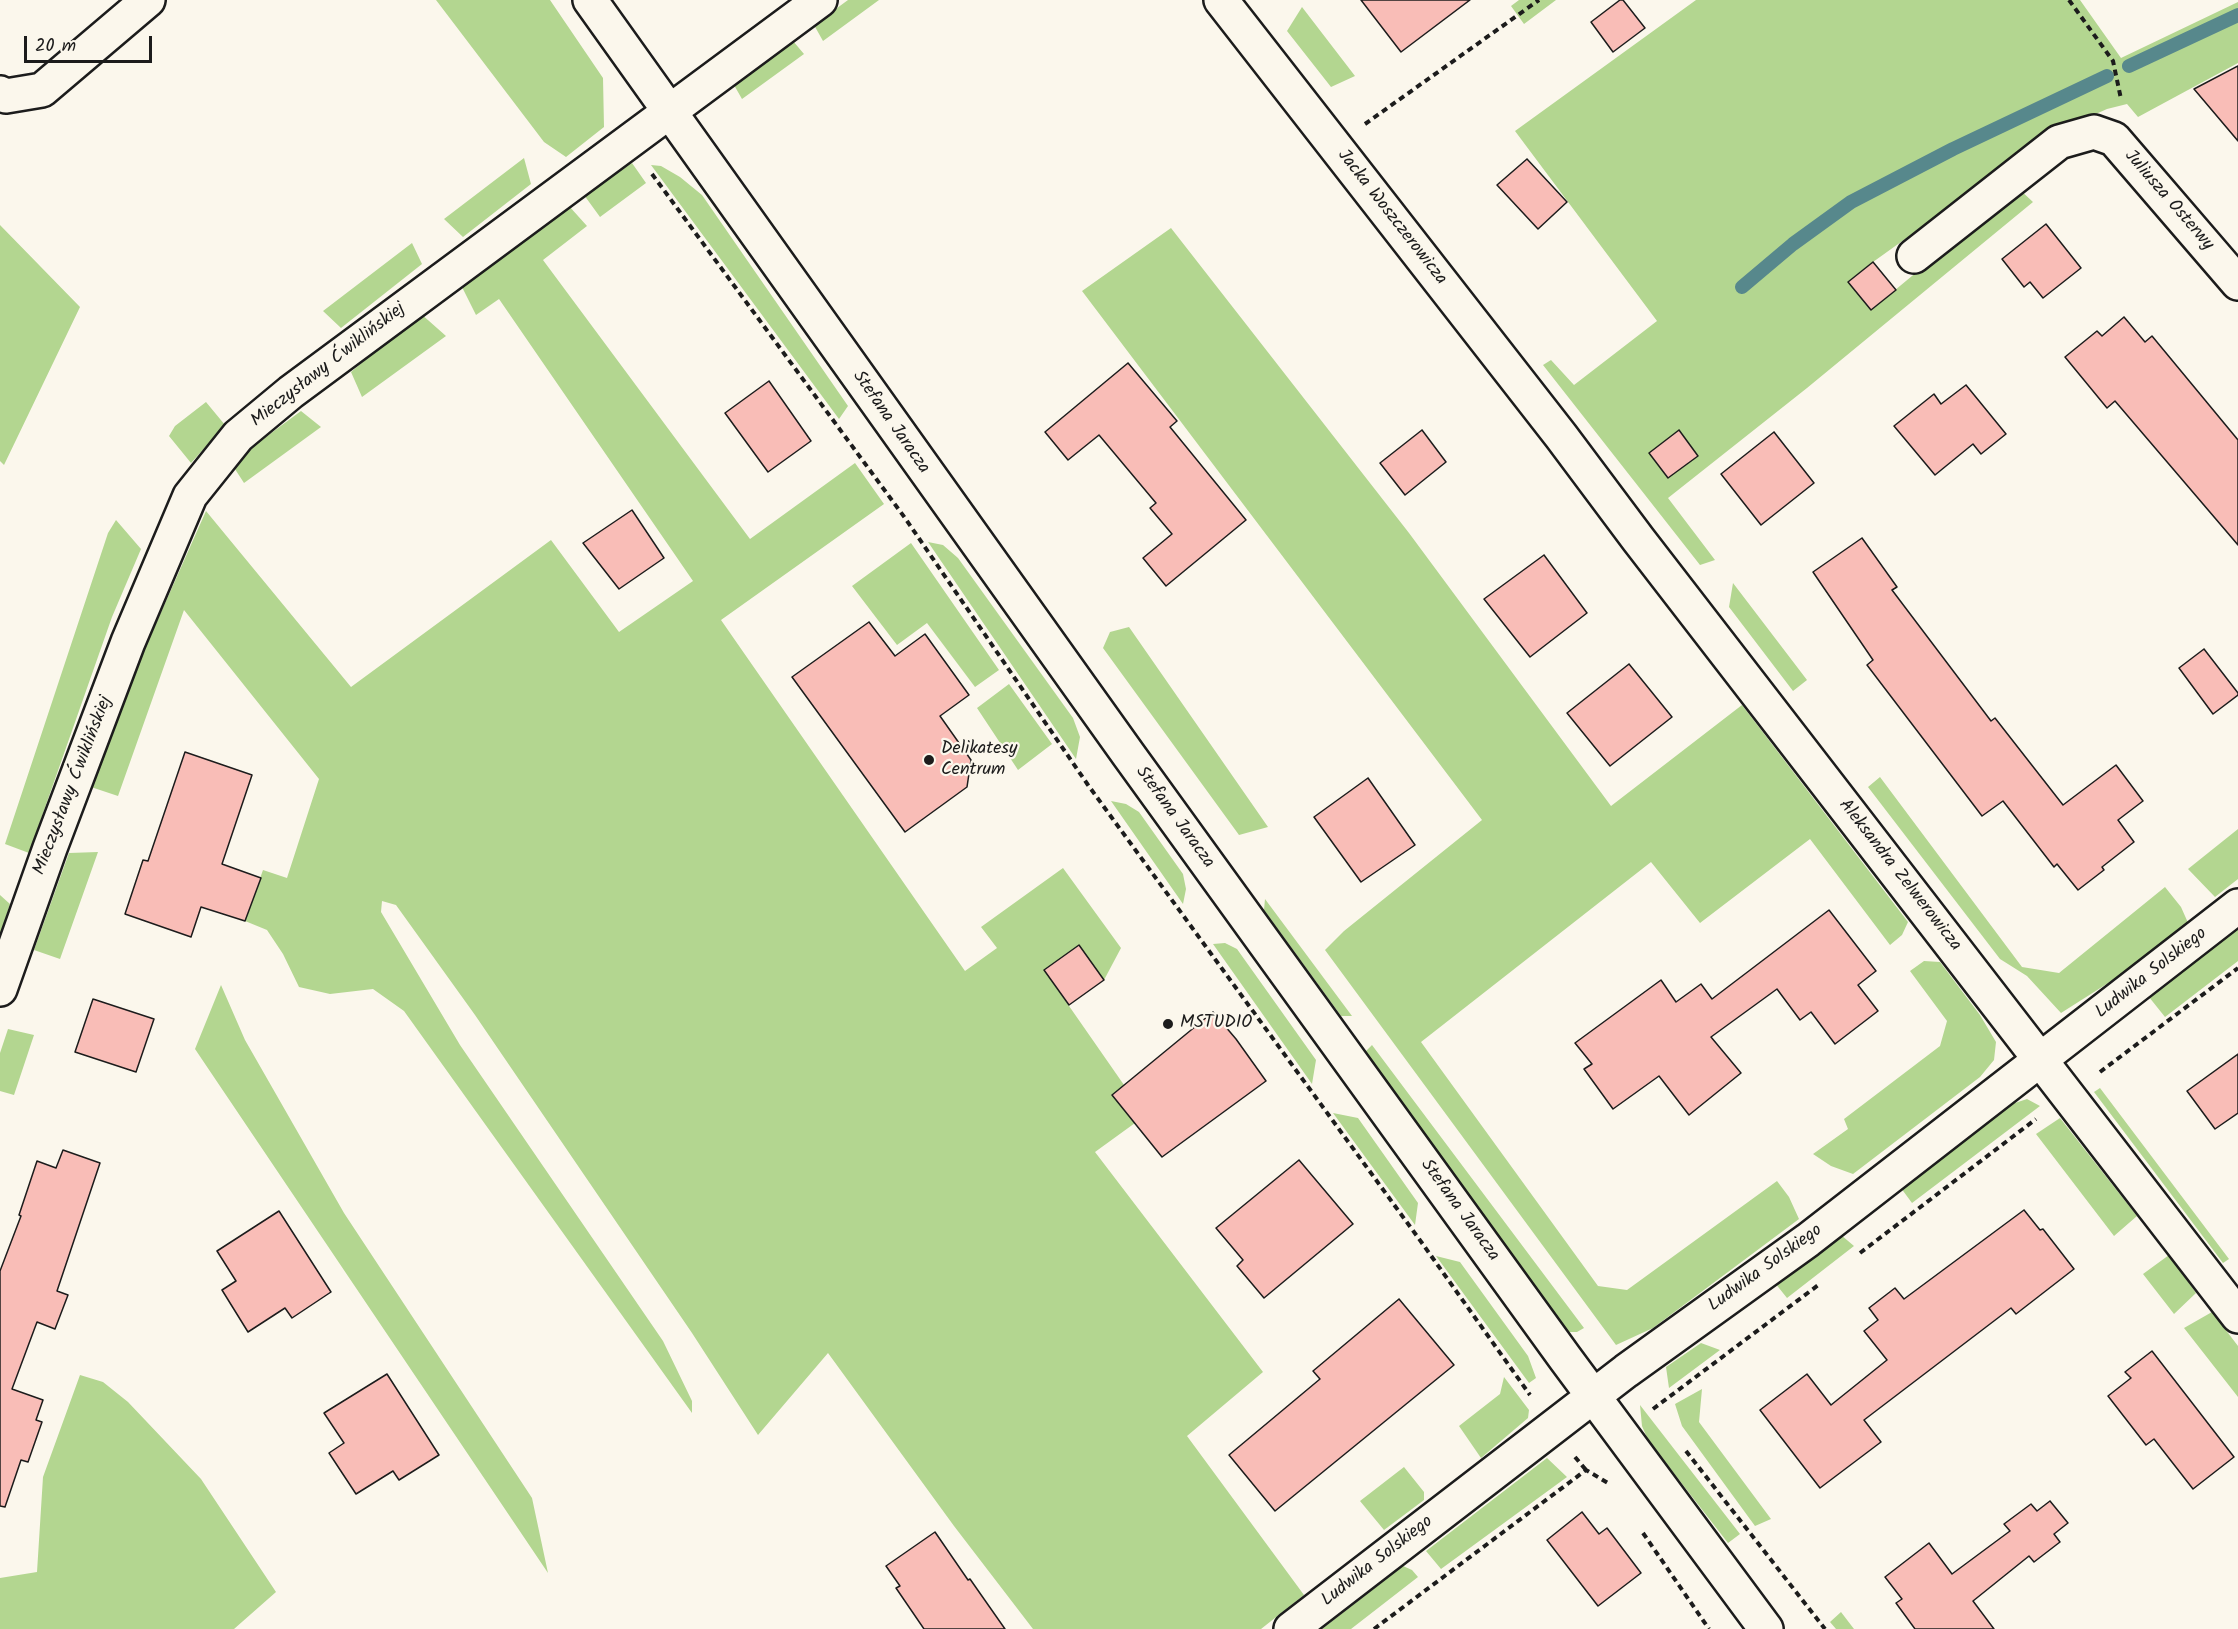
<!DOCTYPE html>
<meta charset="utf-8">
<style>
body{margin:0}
#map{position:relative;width:2238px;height:1629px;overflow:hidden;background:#fbf7ec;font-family:Kalam,sans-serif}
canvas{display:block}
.scale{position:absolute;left:24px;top:36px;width:128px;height:27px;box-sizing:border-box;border:3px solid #1c1c1c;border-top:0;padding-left:8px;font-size:18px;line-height:21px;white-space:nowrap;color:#1c1c1c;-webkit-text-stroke:4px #fbf7ec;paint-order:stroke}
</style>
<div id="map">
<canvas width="2238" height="1629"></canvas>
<div class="scale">20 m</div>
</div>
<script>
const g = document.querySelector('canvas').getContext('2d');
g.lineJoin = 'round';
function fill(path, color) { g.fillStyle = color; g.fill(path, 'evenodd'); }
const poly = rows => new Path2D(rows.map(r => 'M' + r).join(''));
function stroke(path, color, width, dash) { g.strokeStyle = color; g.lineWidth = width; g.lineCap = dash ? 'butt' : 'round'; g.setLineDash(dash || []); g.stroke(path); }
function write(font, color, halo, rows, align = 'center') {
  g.font = font + ' Kalam,sans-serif'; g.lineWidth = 4.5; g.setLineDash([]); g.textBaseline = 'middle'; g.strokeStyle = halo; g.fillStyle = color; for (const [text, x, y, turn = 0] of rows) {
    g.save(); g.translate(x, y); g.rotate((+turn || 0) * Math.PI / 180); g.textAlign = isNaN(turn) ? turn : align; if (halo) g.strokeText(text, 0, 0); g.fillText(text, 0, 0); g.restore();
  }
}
fill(poly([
 [436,0,550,0,603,78,604,127,566,157,544,142],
 [848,0,879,0,823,41,814,25],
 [1519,0,1556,0,1524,24,1511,6],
 [1696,0,2080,0,2121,58,2238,2,2238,63,2138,117,2127,104,2107,109,2053,133,1873,262,1848,282,1871,310,2018,188,2033,202,1807,388,1668,498,1715,560,1700,565,1543,365,1551,360,1574,385,1657,321,1515,131],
 [1302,7,1355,76,1331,87,1287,31],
 [793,41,804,54,742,99,734,85],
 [524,158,531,184,463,237,444,219],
 [632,163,646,183,600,217,584,195],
 [651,165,661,166,680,177,702,195,848,406,839,419],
 [569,206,587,226,543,260,750,539,855,463,884,504,721,620,965,971,997,948,981,927,1063,868,1121,948,1104,980,1079,945,1044,970,1124,1085,1112,1095,1135,1123,1095,1152,1263,1372,1187,1436,1304,1595,1261,1629,1033,1629,954,1526,828,1353,758,1435,692,1333,475,1015,396,905,382,901,381,912,460,1045,663,1341,692,1401,692,1413,404,1011,373,989,330,994,299,987,283,954,267,930,245,921,263,870,287,878,319,779,184,610,118,796,91,787,131,680,206,511,351,687,551,540,619,632,693,581,499,299,476,315,462,287,535,229],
 [0,225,80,307,4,465,0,461],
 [1171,228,1409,533,1611,806,1742,705,1908,922,1902,935,1890,945,1810,839,1700,923,1651,862,1421,1042,1598,1286,1627,1290,1777,1181,1789,1197,1799,1219,1653,1328,1616,1345,1325,950,1344,931,1482,820,1082,291],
 [412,243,422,264,341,328,323,311],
 [420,313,446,336,362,397,351,372],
 [206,402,225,425,191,463,169,436,175,426],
 [301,411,321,427,244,483,233,466,255,445],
 [116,520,141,549,112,617,29,853,5,844,108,533],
 [928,542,943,545,958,558,1073,718,1080,737,1076,759],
 [911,543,999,670,975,687,927,623,897,645,852,586],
 [1733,583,1807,680,1793,691,1729,607],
 [1129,627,1268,827,1239,835,1103,648,1110,632],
 [1009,684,1052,744,1018,770,977,708],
 [1880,777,2022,967,2059,973,2165,887,2181,907,2189,925,2179,938,2061,1013,2027,976,2000,959,1868,787],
 [1111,801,1126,804,1139,812,1183,874,1186,889,1183,904],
 [2238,829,2238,879,2215,897,2188,869],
 [98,852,60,959,34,950,69,853],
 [0,895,10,904,0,935],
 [1265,899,1352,1016,1341,1016,1264,910],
 [2238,927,2238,961,2165,1017,2149,997],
 [1225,943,1237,949,1316,1060,1312,1084,1213,944],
 [1924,961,1940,962,1980,1015,1996,1042,1994,1060,1980,1077,1853,1174,1831,1166,1813,1154,1848,1129,1844,1119,1940,1046,1947,1021,1910,971],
 [221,985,245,1040,344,1213,532,1498,548,1573,195,1049],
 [8,1029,34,1035,14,1095,0,1091,0,1053],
 [1372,1045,1584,1328,1577,1332,1569,1332,1365,1052],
 [2100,1088,2229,1259,2223,1263,2094,1092],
 [2027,1099,2040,1106,1912,1203,1898,1184,2006,1106],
 [1333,1113,1358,1118,1418,1203,1415,1225],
 [2060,1118,2137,1216,2114,1236,2036,1134],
 [1841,1235,1854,1246,1787,1298,1775,1283],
 [2169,1255,2196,1293,2174,1314,2143,1274],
 [1436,1256,1460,1262,1528,1356,1536,1378,1529,1383],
 [2212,1312,2238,1346,2238,1397,2184,1328],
 [1701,1343,1720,1350,1669,1388,1666,1367],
 [80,1375,103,1382,128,1402,201,1479,276,1592,234,1629,0,1629,0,1578,37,1572,43,1477],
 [1504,1377,1529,1410,1528,1418,1481,1458,1459,1426,1500,1394],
 [1702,1389,1699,1422,1771,1519,1755,1526,1682,1426,1675,1404],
 [1640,1405,1740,1534,1728,1543,1648,1440,1642,1426],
 [1547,1458,1567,1477,1441,1569,1426,1551],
 [1404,1467,1424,1492,1424,1500,1384,1530,1360,1501],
 [1403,1566,1412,1570,1418,1577,1351,1629,1322,1629],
 [1841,1612,1854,1629,1836,1629,1830,1622]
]), '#b3d690');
stroke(poly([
 [2129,66,2238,15],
 [1742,287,1793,244,1851,202,1953,149,2107,76]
]), '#57888c', 14);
const building = poly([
 [1361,0,1470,0,1401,52,1361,0],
 [1620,0,1623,0,1645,28,1613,52,1591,22,1620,0],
 [2238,66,2238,141,2194,89,2238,66],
 [1527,159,1567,202,1538,229,1497,185,1527,159],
 [2046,224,2081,268,2043,298,2030,282,2024,287,2002,259,2046,224],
 [1873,262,1896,290,1871,310,1848,282,1873,262],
 [2124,317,2145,342,2152,336,2238,440,2238,545,2115,401,2107,408,2065,357,2097,331,2102,336,2124,317],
 [1128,363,1177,421,1170,427,1246,520,1166,586,1143,558,1172,534,1150,508,1156,503,1099,435,1068,460,1045,432,1128,363],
 [769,381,811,441,768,472,725,413,769,381],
 [1966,385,2006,434,1981,454,1973,444,1935,475,1894,426,1934,394,1941,404,1966,385],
 [1422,430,1446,462,1405,495,1380,463,1422,430],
 [1679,430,1698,456,1668,478,1649,453,1679,430],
 [1774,432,1814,483,1761,525,1721,474,1774,432],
 [632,510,664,558,619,589,583,543,632,510],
 [1862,538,1897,587,1892,590,1991,721,1995,718,2063,805,2116,765,2143,801,2118,820,2134,842,2102,867,2104,870,2078,890,2057,864,2054,867,2003,801,1982,816,1867,665,1873,660,1813,572,1862,538],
 [1544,555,1587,613,1530,657,1484,599,1544,555],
 [869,622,895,656,925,634,969,695,940,716,971,760,967,787,905,832,792,677,869,622],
 [2204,649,2238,693,2238,695,2213,714,2179,668,2204,649],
 [1629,664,1672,717,1610,766,1567,713,1629,664],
 [185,752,252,775,222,864,261,878,245,921,201,907,191,937,125,914,143,860,148,861,185,752],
 [1368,778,1415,845,1361,882,1314,817,1368,778],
 [1829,910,1876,971,1858,985,1878,1011,1835,1044,1811,1012,1800,1020,1777,989,1711,1037,1741,1073,1689,1115,1659,1076,1613,1109,1584,1069,1592,1064,1575,1043,1661,980,1676,1002,1701,984,1712,999,1829,910],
 [1079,945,1104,980,1069,1005,1044,970,1079,945],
 [93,999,154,1019,136,1072,75,1052,93,999],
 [1213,1012,1236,1039,1266,1081,1162,1157,1112,1095,1213,1012],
 [2238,1054,2238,1113,2215,1129,2187,1091,2238,1054],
 [63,1150,100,1163,57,1291,68,1295,55,1329,37,1322,12,1389,43,1400,36,1420,42,1422,28,1462,21,1460,5,1507,0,1506,0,1271,21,1216,19,1215,37,1161,56,1168,63,1150],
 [1299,1160,1353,1224,1264,1298,1237,1266,1243,1260,1216,1228,1299,1160],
 [2024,1210,2040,1230,2043,1229,2074,1269,2016,1314,2011,1308,1864,1420,1881,1442,1820,1488,1760,1410,1807,1374,1831,1405,1887,1360,1864,1331,1878,1320,1869,1308,1895,1288,1904,1299,2024,1210],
 [279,1211,331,1292,292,1318,285,1308,248,1332,222,1290,236,1281,217,1251,279,1211],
 [1399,1299,1454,1365,1275,1511,1229,1455,1320,1379,1313,1371,1399,1299],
 [2152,1351,2234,1457,2193,1489,2154,1439,2146,1445,2108,1396,2131,1378,2125,1372,2152,1351],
 [387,1374,439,1455,399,1480,393,1471,356,1494,329,1453,344,1443,324,1413,387,1374],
 [2050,1501,2068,1523,2054,1534,2060,1542,2034,1562,2029,1556,1973,1601,1994,1629,1915,1629,1896,1603,1902,1599,1885,1577,1929,1543,1952,1574,2010,1531,2004,1524,2031,1504,2037,1511,2050,1501],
 [1582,1512,1599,1534,1607,1528,1641,1573,1598,1606,1547,1540,1582,1512],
 [935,1532,968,1580,970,1579,1005,1629,924,1629,896,1588,900,1586,886,1566,935,1532]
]);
fill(building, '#f9bdb7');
stroke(building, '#1c1c1c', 1.5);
const street = poly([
 [590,0,1128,754,1565,1358,1766,1629],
 [1221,0,1561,436,1638,539,2238,1316],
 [0,93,6,96,42,90,148,0],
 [1914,256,2059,142,2094,132,2114,139,2238,283],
 [0,989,50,848,128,642,190,496,238,436,291,392,820,0],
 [1291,1629,1626,1371,1808,1240,2238,906]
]);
stroke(street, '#1c1c1c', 38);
stroke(poly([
 [2069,0,2113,61,2121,99],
 [1365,124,1539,0],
 [652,174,905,518,1088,785,1422,1243,1530,1395],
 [2100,1072,2238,968],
 [1860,1253,2036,1119],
 [1653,1409,1821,1283],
 [1686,1451,1825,1629],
 [1575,1457,1586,1470],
 [1643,1533,1709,1629],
 [1374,1629,1586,1470,1608,1483]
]), '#1c1c1c', 4, [6, 4.5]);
stroke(street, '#fbf7ec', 33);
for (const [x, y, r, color] of [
 [929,760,6,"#1c1c1c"],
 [1168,1024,6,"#1c1c1c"]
]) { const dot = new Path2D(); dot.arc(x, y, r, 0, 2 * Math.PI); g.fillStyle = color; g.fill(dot); stroke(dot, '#fbf7ec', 2); }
write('18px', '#1c1c1c', '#fbf7ec', [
 ["Juliusza Osterwy",2168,201,49],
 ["Jacka Woszczerowicza",1391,218,52],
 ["Mieczysławy Ćwiklińskiej",329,366,-38],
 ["Stefana Jaracza",890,423,55],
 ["Mieczysławy Ćwiklińskiej",74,786,-69],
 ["Stefana Jaracza",1174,818,54],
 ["Aleksandra Zelwerowicza",1899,876,52],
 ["Ludwika Solskiego",2152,974,-38],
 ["Stefana Jaracza",1459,1211,54],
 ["Ludwika Solskiego",1766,1269,-36],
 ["Ludwika Solskiego",1378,1562,-38]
]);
write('18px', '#1c1c1c', '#fbf7ec', [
 ["Delikatesy",941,750],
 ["Centrum",941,771],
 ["MSTUDIO",1180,1024]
], 'left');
</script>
